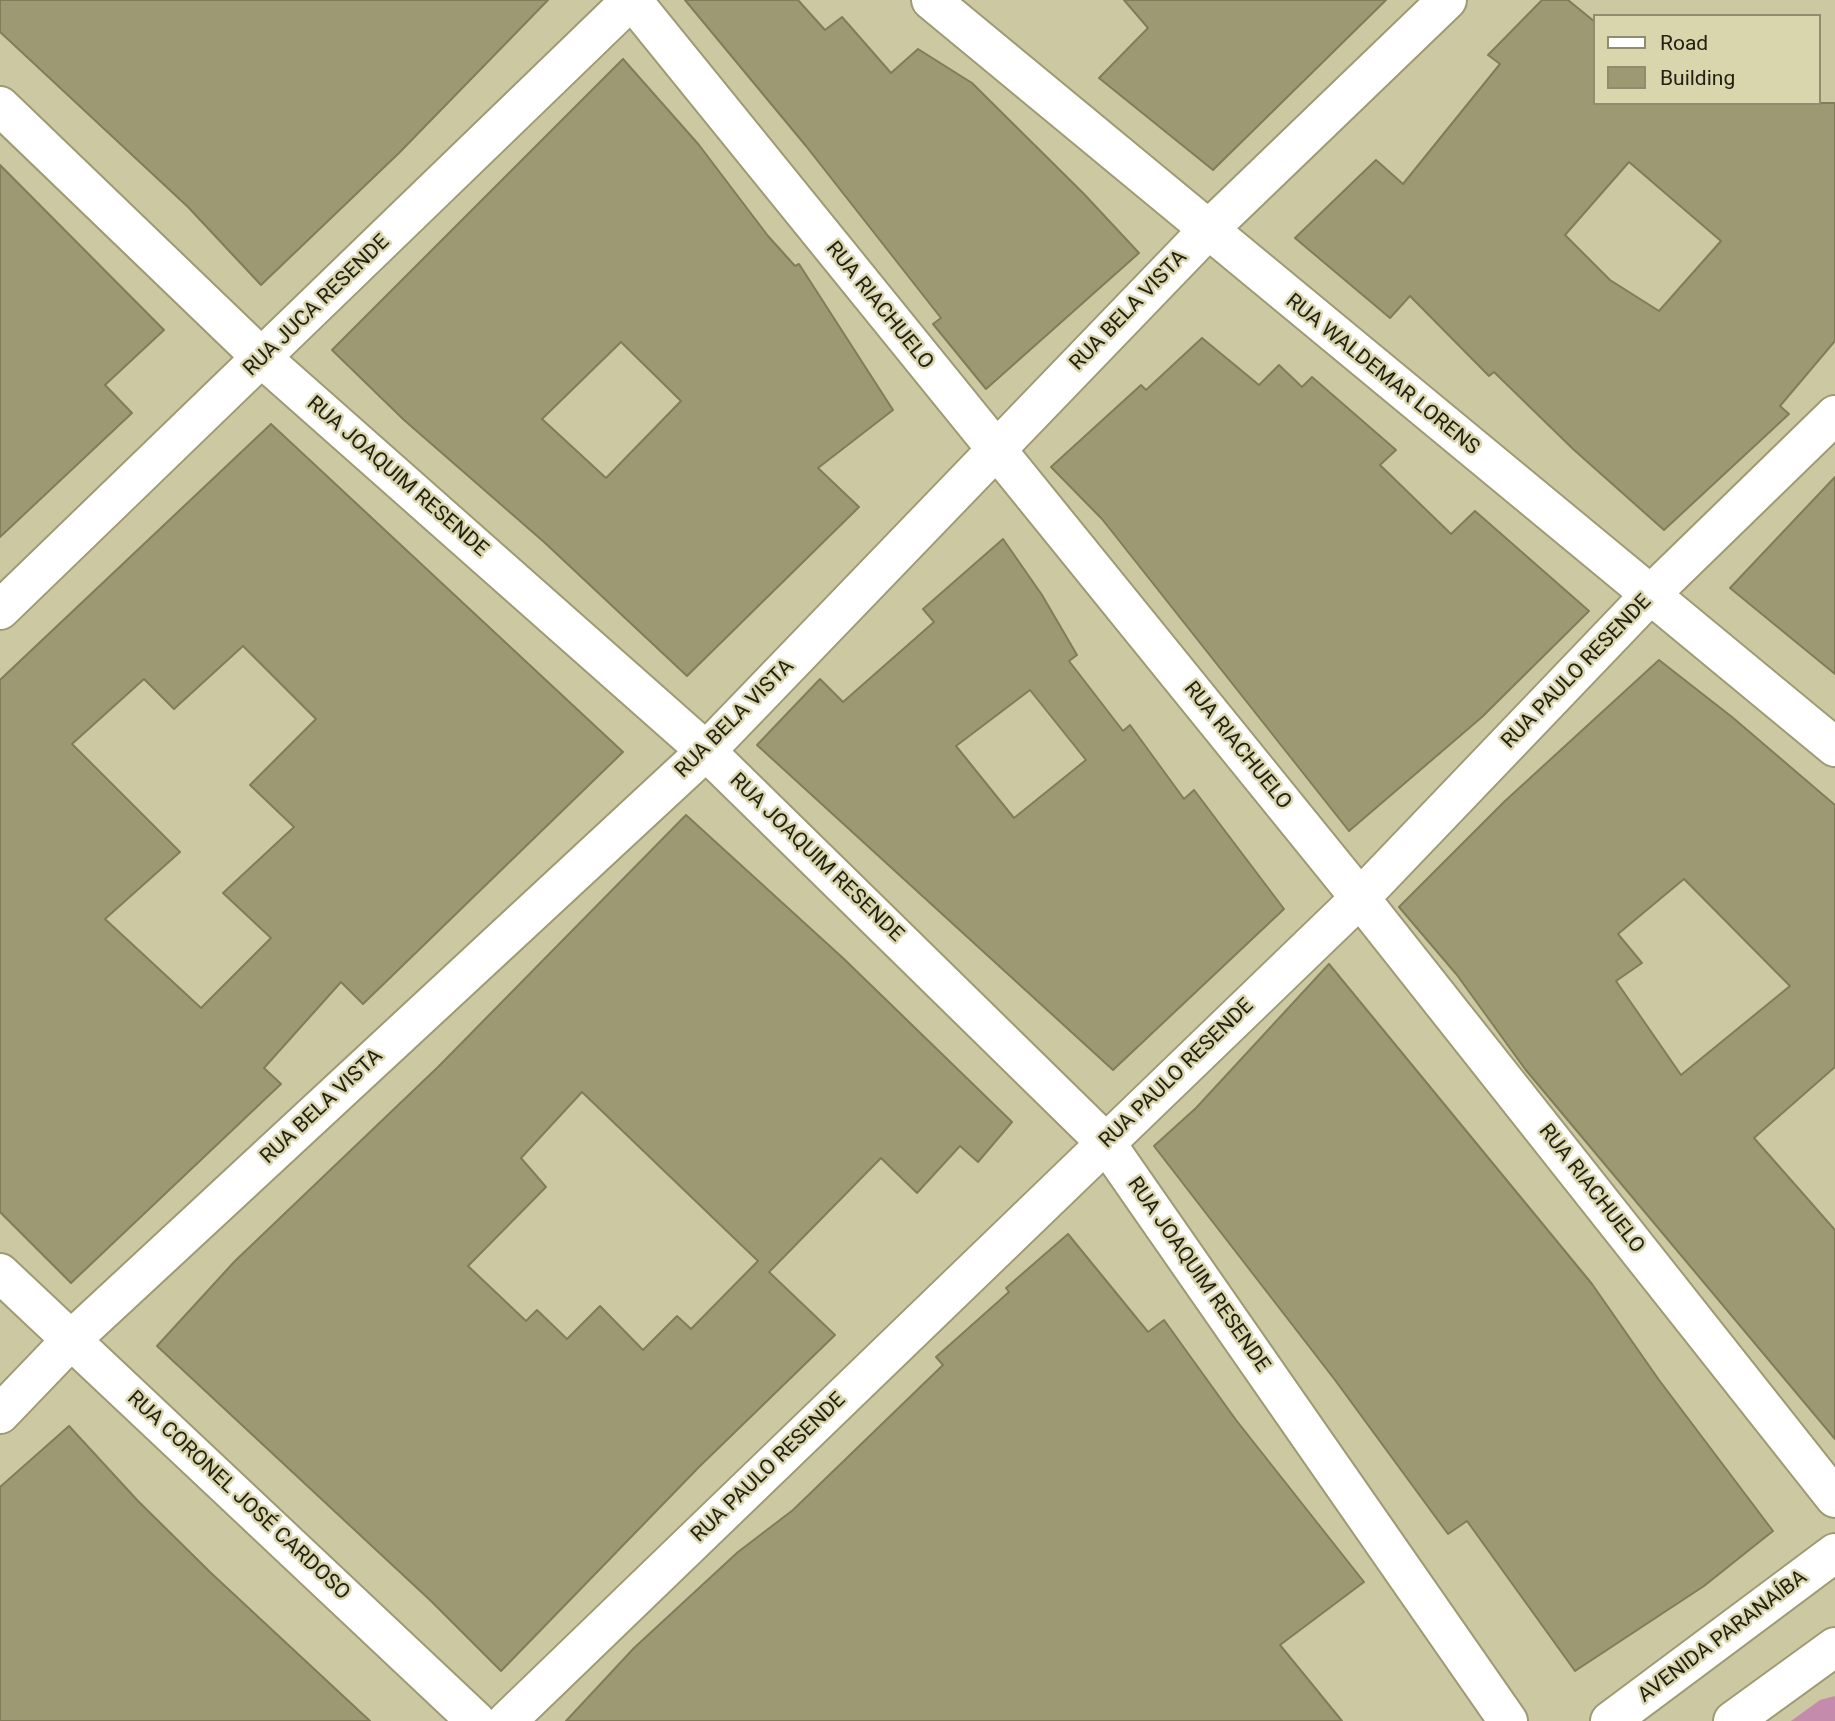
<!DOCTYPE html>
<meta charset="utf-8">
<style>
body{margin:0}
#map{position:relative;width:1835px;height:1721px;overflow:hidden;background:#ccc8a1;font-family:Roboto,sans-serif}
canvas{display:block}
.legend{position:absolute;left:1593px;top:14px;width:228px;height:91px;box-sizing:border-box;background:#d9d5ad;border:2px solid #908d6f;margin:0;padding:9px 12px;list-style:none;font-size:21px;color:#232112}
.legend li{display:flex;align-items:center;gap:14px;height:35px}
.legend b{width:35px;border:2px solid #908d6f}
</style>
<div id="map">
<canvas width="1835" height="1721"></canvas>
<ul class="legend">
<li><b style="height:9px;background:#fff"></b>Road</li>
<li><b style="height:19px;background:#9d9973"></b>Building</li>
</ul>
</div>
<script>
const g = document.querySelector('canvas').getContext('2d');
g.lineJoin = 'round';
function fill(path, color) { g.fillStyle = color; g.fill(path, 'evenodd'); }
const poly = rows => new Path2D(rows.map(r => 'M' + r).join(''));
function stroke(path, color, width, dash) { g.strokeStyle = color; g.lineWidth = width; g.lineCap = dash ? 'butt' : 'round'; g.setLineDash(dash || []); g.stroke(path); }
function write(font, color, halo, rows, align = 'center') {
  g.font = font + ' Roboto,sans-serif'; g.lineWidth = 5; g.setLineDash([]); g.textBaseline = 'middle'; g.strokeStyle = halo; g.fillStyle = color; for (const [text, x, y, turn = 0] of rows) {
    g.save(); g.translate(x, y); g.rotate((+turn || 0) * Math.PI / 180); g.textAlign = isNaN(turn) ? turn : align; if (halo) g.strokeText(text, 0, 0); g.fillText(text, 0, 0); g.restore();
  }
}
fill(poly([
 [1835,1696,1835,1721,1791,1721,1820,1700]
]), '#c48bad');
const building = poly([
 [0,0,548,0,399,153,261,285,188,207,0,32,0,0],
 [685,0,798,0,825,30,842,17,891,73,918,49,972,83,1084,194,1139,253,986,389,933,324,941,318,806,146,685,0],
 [1124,0,1386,0,1213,170,1099,78,1148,28,1124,0],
 [1542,0,1568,0,1595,22,1595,103,1835,103,1835,341,1780,406,1789,414,1664,530,1573,449,1494,372,1489,376,1410,296,1390,318,1295,238,1376,160,1403,184,1500,64,1488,55,1542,0],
 [1629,162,1721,241,1659,311,1610,280,1565,235,1629,162],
 [623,59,699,145,768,236,795,266,799,264,893,410,818,468,859,507,687,676,544,542,404,420,332,350,623,59],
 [621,342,681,401,606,478,542,419,621,342],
 [0,165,164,330,105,385,132,413,0,537,0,165],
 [1202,338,1259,385,1279,365,1302,387,1312,377,1396,450,1380,465,1451,534,1475,511,1589,611,1482,717,1349,831,1102,519,1051,467,1141,385,1146,390,1202,338],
 [271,424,623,752,363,1004,341,982,264,1068,281,1084,71,1283,0,1212,0,680,271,424],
 [243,646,316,719,250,785,294,827,223,893,271,938,201,1008,105,919,180,852,72,744,144,679,174,709,243,646],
 [1835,477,1835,674,1730,588,1835,477],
 [1003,539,1042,595,1077,655,1069,661,1123,731,1130,725,1184,799,1194,790,1284,909,1113,1070,757,745,820,679,843,702,934,622,923,609,1003,539],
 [1030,690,1086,760,1014,818,956,746,1030,690],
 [1659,660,1732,717,1835,805,1835,1067,1754,1138,1835,1230,1835,1439,1525,1069,1457,975,1399,907,1505,801,1659,660],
 [1684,879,1790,986,1681,1075,1616,981,1642,963,1618,934,1684,879],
 [686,815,844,959,1012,1122,978,1162,960,1146,917,1193,881,1158,769,1272,835,1335,699,1467,501,1671,431,1601,157,1346,235,1261,438,1067,686,815],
 [582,1092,758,1261,691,1329,677,1316,643,1350,600,1306,567,1339,537,1310,526,1321,468,1266,546,1187,521,1158,582,1092],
 [1329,964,1592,1284,1659,1380,1773,1531,1704,1586,1575,1671,1467,1521,1448,1534,1335,1380,1154,1146,1196,1108,1329,964],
 [1068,1234,1148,1332,1164,1320,1236,1420,1364,1582,1280,1645,1342,1721,566,1721,634,1648,738,1552,793,1510,943,1365,936,1357,1009,1292,1006,1288,1068,1234],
 [69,1426,138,1501,211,1573,370,1721,0,1721,0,1487,69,1426]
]);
fill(building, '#9d9973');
stroke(building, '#807d58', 2);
const street = poly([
 [931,0,1835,747],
 [0,106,263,359,706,751,1106,1143,1508,1721],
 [0,610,631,0],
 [0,1273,476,1721],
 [0,1414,72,1339,706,751,1207,231,1447,0],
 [507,1721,1360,898,1650,595,1835,415]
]);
const secondary = poly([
 [632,0,1360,898,1835,1498],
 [1610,1721,1835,1553],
 [1733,1721,1835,1647]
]);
stroke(street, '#9e9a74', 42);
stroke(secondary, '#9e9a74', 42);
stroke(street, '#fff', 38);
stroke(secondary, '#fff', 38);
write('21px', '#232112', '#d9d5ad', [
 ["RUA JUCA RESENDE",317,306,-44],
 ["RUA RIACHUELO",879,306,51],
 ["RUA BELA VISTA",1129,311,-46],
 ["RUA WALDEMAR LORENS",1382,375,39],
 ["RUA JOAQUIM RESENDE",397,477,41],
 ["RUA PAULO RESENDE",1577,672,-46],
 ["RUA BELA VISTA",735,719,-45],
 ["RUA RIACHUELO",1237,746,51],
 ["RUA JOAQUIM RESENDE",816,858,44],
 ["RUA PAULO RESENDE",1177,1074,-44],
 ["RUA BELA VISTA",322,1107,-43],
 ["RUA RIACHUELO",1591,1189,52],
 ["RUA JOAQUIM RESENDE",1198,1275,55],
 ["RUA PAULO RESENDE",769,1468,-44],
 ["RUA CORONEL JOSÉ CARDOSO",238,1496,43],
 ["AVENIDA PARANAÍBA",1723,1637,-37]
]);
</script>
